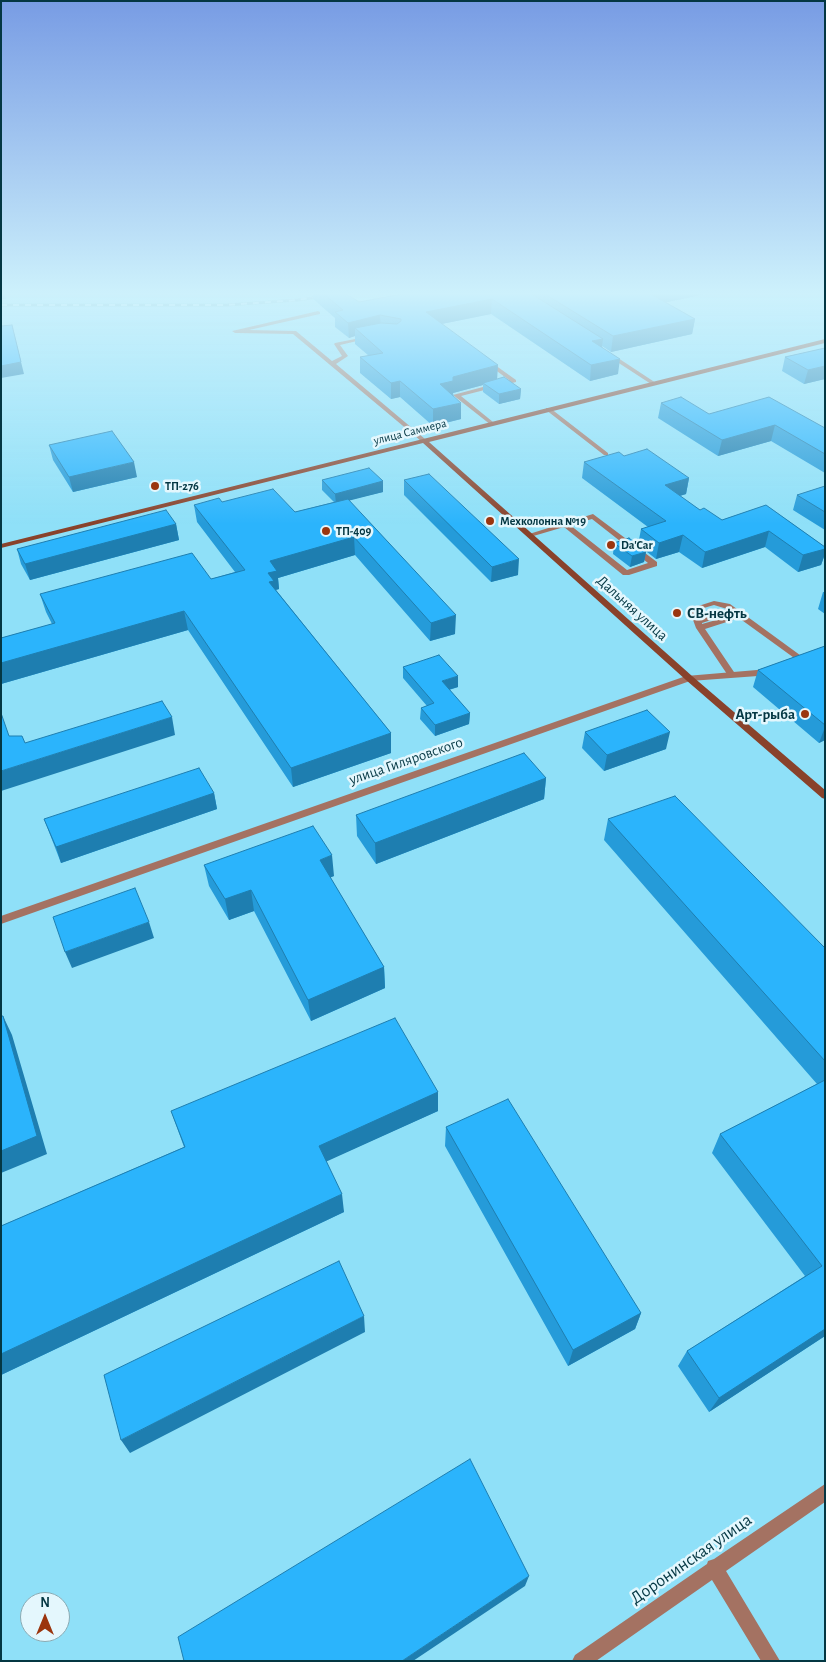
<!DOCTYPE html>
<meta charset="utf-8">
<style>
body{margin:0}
#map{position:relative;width:826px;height:1662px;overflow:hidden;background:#8fe0f8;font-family:"Alegreya Sans",sans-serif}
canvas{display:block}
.frame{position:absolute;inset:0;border:2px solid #043743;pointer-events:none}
.north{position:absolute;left:20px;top:1592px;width:50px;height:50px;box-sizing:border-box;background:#e4f7fd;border:1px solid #8aaab3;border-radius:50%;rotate:0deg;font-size:14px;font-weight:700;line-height:20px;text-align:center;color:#043743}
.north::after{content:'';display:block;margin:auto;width:18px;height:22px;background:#9b350e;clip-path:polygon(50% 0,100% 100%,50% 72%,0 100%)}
</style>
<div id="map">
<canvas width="826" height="1662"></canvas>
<div class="frame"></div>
<div class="north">N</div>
</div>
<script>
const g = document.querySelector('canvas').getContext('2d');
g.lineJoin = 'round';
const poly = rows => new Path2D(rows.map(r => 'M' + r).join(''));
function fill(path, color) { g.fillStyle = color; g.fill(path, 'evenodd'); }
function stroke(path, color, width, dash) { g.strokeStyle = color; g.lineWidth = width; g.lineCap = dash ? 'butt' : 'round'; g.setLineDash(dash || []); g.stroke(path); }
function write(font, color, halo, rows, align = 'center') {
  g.font = font + ' "Alegreya Sans",sans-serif'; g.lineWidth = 5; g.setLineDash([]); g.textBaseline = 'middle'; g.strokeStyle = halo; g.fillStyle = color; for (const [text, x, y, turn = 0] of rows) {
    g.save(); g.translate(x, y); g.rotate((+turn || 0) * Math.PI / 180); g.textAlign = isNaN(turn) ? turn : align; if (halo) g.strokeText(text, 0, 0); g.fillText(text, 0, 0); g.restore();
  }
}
fill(poly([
 [318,311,320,312,320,314,249,330,296,331,332,361,342,356,334,344,335,343,370,336,370,338,340,345,348,356,336,364,425,439,425,441,421,441,293,334,235,333,232,331,318,311],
 [608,354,612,354,656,383,651,384,608,356,608,354],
 [488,360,516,380,516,382,461,396,493,422,494,423,491,425,453,395,509,380,486,363,485,362,488,360],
 [546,408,550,408,608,453,608,455,604,455,546,410,546,408],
 [593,514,657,562,657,566,629,575,623,575,564,527,530,537,526,535,593,514],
 [592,519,648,563,627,570,570,525,592,519],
 [714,601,730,604,804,658,800,661,797,660,739,618,705,629,736,675,735,677,729,677,696,628,689,609,714,601],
 [714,605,727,609,700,618,697,610,714,605],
 [732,613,734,615,702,624,702,623,732,613]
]), '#a47262');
fill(poly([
 [771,666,775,669,774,671,758,676,690,681,1,924,1,916,686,676,757,670,771,666],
 [825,1484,825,1502,726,1571,780,1661,761,1661,712,1580,596,1661,572,1661,575,1655,707,1564,708,1561,714,1559,825,1484]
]), '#a47262');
fill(poly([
 [825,339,825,343,429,442,692,676,825,790,825,799,822,798,686,680,423,443,1,548,1,544,825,339]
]), '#89422b');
const rail = poly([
 [1,305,227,305,298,300,354,291]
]);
stroke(rail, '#498b9d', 3);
stroke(rail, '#e4f7fd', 2, [6]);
fill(poly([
 [1,291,6,291,4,291,6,299,1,299],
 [313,291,342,291,359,302,405,294,405,291,719,291,666,302,695,319,692,334,611,352,602,346,618,374,590,381,491,314,442,324,497,379,521,389,520,399,499,404,483,392,483,385,453,393,461,419,433,426,400,397,391,399,360,373,360,357,369,356,355,344,355,336,349,338,335,327,335,318,313,299],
 [825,348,825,379,804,384,782,371,785,357],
 [661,403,709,414,825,428,825,473,771,441,718,456,658,418],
 [49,445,137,477,73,492,53,460],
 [624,456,689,478,686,494,680,496,700,510,722,520,766,505,825,547,825,554,821,565,798,572,765,547,702,568,679,552,656,559,638,545,641,529,648,527,582,478,584,462],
 [322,480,383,481,383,492,349,500,455,634,430,641,355,555,278,578,279,589,276,590,391,733,391,753,293,787,188,630,1,684,1,638,52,624,46,612,40,594,211,579,235,572,197,522,194,505,222,502,295,512,334,502,322,490],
 [404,480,518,575,491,582,404,495],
 [825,486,825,530,793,510,797,495],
 [176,524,179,540,30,580,21,564,17,549],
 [614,543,646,552,644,562,630,567,613,554],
 [823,592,825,592,825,614,818,609],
 [825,646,825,740,819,743,753,687,758,670],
 [403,667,458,687,449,690,470,713,469,724,435,736,420,719,421,708,427,706,403,678],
 [585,732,666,749,604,771,582,748],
 [546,778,544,799,376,864,357,836,356,815],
 [214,793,217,809,61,863,44,819],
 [608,819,825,948,825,1336,709,1412,678,1366,687,1351,805,1276,712,1153,720,1134,817,1084,604,840],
 [204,865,334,876,330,877,384,967,385,988,311,1021,254,911,229,920,209,886],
 [438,1092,438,1111,326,1161,344,1212,1,1375,1,1226,184,1147,171,1111],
 [446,1127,641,1313,635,1329,568,1366,445,1146]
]), '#259bd9');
fill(poly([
 [653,291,719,291,645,307,647,292],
 [492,299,491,314,426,327,426,312],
 [380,315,381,330,355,328,355,336,349,338,348,323],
 [695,319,692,334,611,352,613,336],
 [12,325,24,374,1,378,1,366],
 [603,339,601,354,592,341],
 [620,359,618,374,590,381,591,365],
 [498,365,497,381,483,383,483,385,453,393,452,397,440,384,453,377],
 [825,366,825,379,804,384,808,370],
 [400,381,400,397,391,399,391,383],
 [521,389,520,399,499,404,499,394],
 [461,403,461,419,433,426,433,409],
 [775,425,771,441,718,456,722,440],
 [134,462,137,477,73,492,69,477],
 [689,478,686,494,662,501,665,485],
 [383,481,383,492,336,504,335,494],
 [176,524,179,540,30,580,25,564],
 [769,531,765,547,702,568,705,552],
 [683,535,679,552,656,559,659,543],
 [354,537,355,555,278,578,279,589,275,590,271,601,268,573,270,561],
 [825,549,825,554,821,565,798,572,803,555],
 [646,552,644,562,630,567,632,556],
 [519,559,518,575,491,582,492,567],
 [184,611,188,630,1,684,1,663],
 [456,615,455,634,430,641,431,623],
 [458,676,458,687,441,692,442,681],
 [470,713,469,724,435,736,435,725],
 [172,717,175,735,1,791,1,771],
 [825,727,825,740,819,743],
 [670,732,666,749,604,771,607,755],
 [391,733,391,753,293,787,291,768],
 [546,778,544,799,376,864,375,843],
 [214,793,217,809,61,863,56,847],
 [332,855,334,876,322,881,320,860],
 [251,890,254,911,229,920,225,899],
 [149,922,154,938,72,968,65,952],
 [384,967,385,988,311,1021,308,1000],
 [3,1016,12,1035,47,1154,1,1173],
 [438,1092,438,1111,321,1164,319,1146],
 [342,1194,344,1212,1,1375,1,1354],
 [641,1313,635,1329,568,1366,573,1350],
 [364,1316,365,1332,130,1453,121,1440],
 [825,1329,825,1336,709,1412,719,1398],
 [529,1576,525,1586,413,1661,402,1661]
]), '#1e7eb0');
const building = poly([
 [320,291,342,291,359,302,418,291,527,291,603,339,592,341,620,359,591,365,492,299,426,312,498,365,453,377,453,381,440,384,461,403,433,409,400,381,391,383,360,357,383,353,355,328,381,323,397,324,401,321,401,319,380,315,348,323,335,312,343,310,320,291],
 [540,291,653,291,647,292,695,319,613,336,540,291],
 [12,325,21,362,1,366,1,326,12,325],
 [825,348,825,366,808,370,785,357,825,348],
 [504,377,521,389,499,394,483,383,504,377],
 [681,397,709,414,769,397,825,428,825,454,775,425,722,440,661,403,681,397],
 [112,431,134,462,69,477,49,445,112,431],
 [647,449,689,478,665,485,700,510,704,508,722,520,766,505,825,547,825,549,803,555,769,531,705,552,683,535,659,543,641,529,666,521,584,462,619,452,624,456,647,449],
 [369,468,383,481,335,494,322,480,369,468],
 [429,474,519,559,492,567,404,480,429,474],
 [825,486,825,512,797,495,825,486],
 [273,489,295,512,348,499,456,615,431,623,354,537,270,561,277,571,268,573,274,581,269,582,391,733,291,768,184,611,1,663,1,638,55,623,40,594,192,553,211,579,245,570,194,505,219,498,222,502,273,489],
 [166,510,176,524,25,564,17,549,166,510],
 [629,538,646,552,632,556,614,543,629,538],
 [825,646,825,725,758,670,825,646],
 [439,655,458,676,442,681,470,713,435,725,421,708,434,703,403,667,439,655],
 [162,701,172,717,1,771,1,713,9,736,22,736,25,743,162,701],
 [647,710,670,732,607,755,585,732,647,710],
 [524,753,546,778,375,843,356,815,524,753],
 [199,768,214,793,56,847,44,819,199,768],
 [675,796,825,948,825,1061,608,819,675,796],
 [313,826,332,855,320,860,384,967,308,1000,251,890,225,899,204,865,313,826],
 [135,888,149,922,65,952,53,917,135,888],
 [1,1016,3,1016,37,1136,1,1151,1,1016],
 [395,1018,438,1092,319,1146,342,1194,1,1354,1,1226,185,1147,171,1111,395,1018],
 [825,1080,825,1329,719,1398,687,1351,822,1266,720,1134,825,1080],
 [508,1099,641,1313,573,1350,446,1127,508,1099],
 [339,1261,364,1316,121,1440,104,1375,339,1261],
 [470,1459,529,1576,402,1661,184,1661,178,1637,470,1459]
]);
fill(building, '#2bb4fc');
stroke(building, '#1e7eb0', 1);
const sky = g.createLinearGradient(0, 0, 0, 524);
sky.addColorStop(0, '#789ce4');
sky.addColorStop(0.56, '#cdf1fc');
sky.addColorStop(1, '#cdf1fc00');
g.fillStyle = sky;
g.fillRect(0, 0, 826, 524);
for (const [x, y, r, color] of [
 [155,486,5,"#9b350e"],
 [490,521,5,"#9b350e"],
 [326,531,5,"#9b350e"],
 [611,545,5,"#9b350e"],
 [677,613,5,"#9b350e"],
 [805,714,5,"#9b350e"]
]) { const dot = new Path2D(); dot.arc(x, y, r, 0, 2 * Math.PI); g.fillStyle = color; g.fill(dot); stroke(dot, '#e4f7fd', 2); }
write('12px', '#043743', '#e4f7fd', [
 ["улица Саммера",410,432,-14]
]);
write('bold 12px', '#043743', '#e4f7fd', [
 ["ТП-276",165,486],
 ["Мехколонна №19",500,521],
 ["ТП-409",336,531],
 ["Da'Car",621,545]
], 'left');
write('15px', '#043743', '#e4f7fd', [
 ["Дальняя улица",632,608,42],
 ["улица Гиляровского",406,761,-19]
]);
write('bold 15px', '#043743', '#e4f7fd', [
 ["СВ-нефть",687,613],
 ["Арт-рыба",795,714,"right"]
], 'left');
write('18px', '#043743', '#e4f7fd', [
 ["Доронинская улица",691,1559,-35]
]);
</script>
